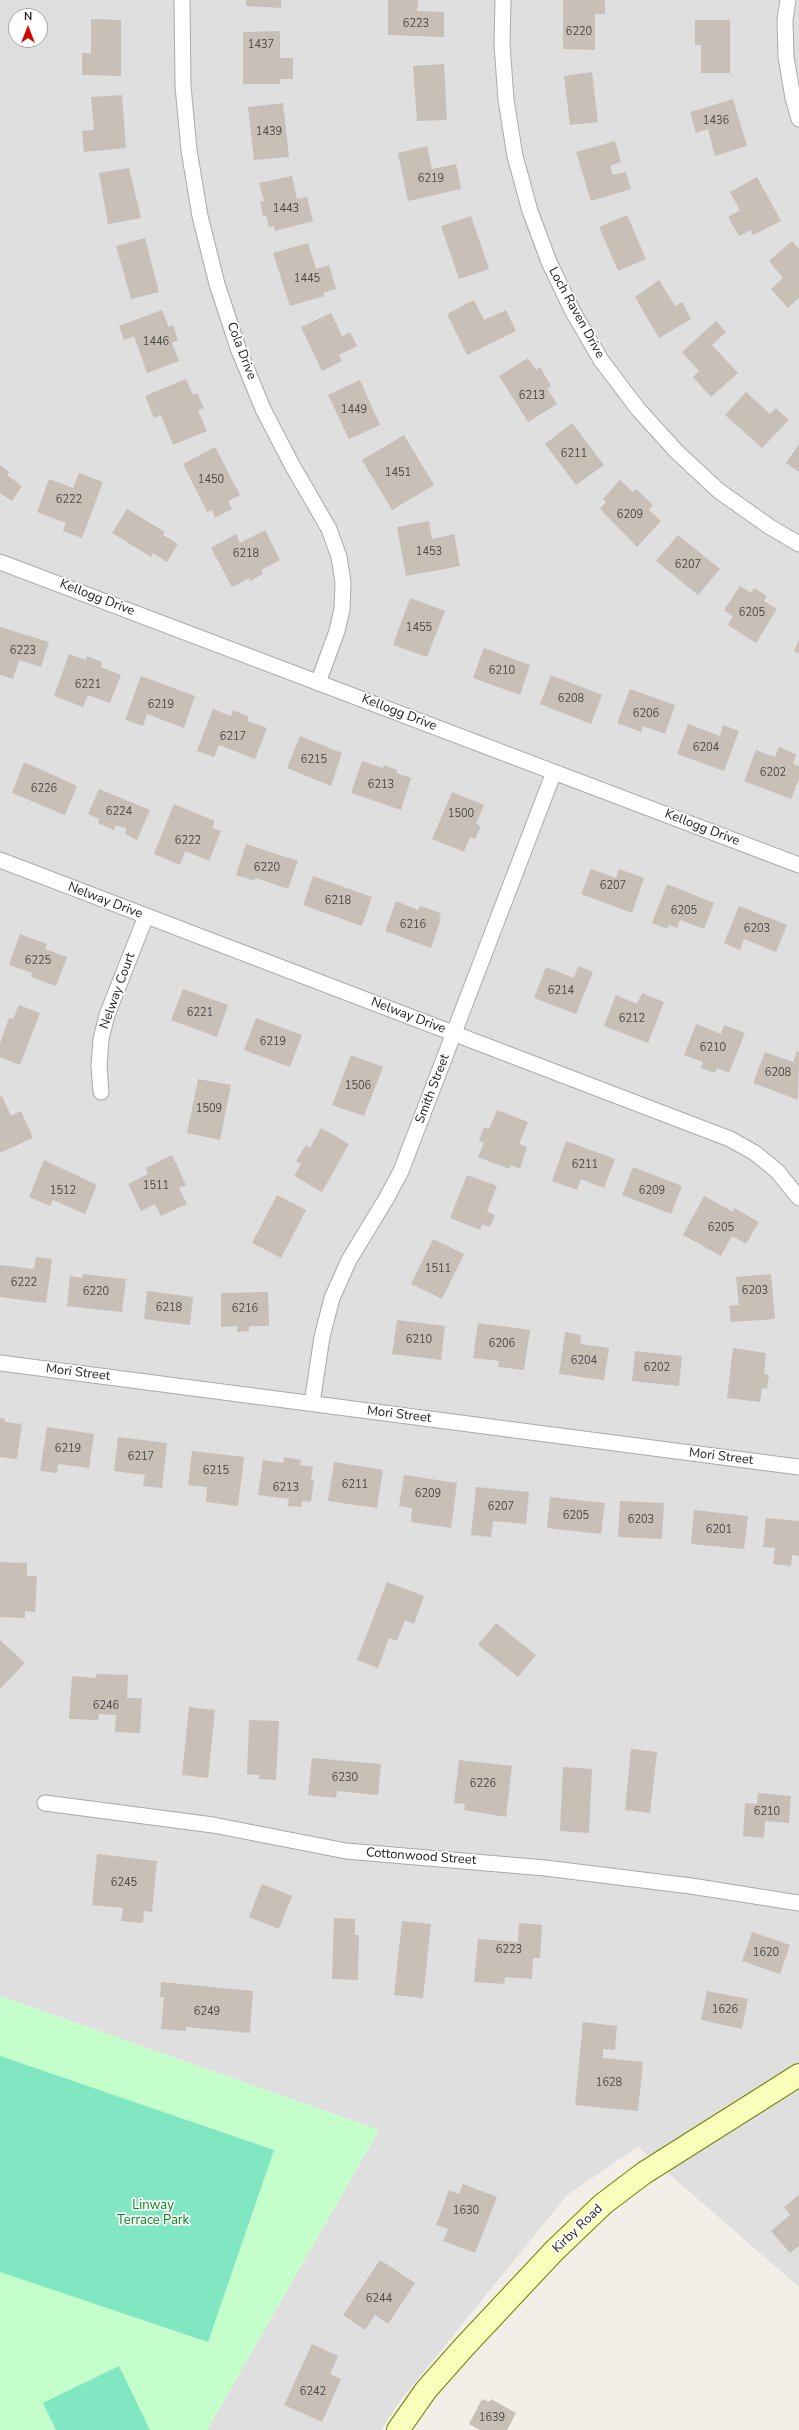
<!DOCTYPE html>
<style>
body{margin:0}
#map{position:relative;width:799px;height:2430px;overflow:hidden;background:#f3efe8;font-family:"Nunito Sans",sans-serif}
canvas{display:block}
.north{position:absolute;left:8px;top:8px;width:40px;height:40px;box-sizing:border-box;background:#fff;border:1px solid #a7a7a7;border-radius:50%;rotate:0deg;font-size:11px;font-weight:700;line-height:16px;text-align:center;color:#222}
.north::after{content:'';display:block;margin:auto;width:14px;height:18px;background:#d40600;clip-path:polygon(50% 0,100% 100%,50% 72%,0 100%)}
</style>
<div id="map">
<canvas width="799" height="2430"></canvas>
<div class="north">N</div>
</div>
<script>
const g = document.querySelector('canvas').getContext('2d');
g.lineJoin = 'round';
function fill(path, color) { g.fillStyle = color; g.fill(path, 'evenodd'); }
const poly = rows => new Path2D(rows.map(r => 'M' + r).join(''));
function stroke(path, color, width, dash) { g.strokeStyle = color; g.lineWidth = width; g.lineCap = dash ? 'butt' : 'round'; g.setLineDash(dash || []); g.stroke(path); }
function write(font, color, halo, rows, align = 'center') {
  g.font = font + ' "Nunito Sans",sans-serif'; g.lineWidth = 3.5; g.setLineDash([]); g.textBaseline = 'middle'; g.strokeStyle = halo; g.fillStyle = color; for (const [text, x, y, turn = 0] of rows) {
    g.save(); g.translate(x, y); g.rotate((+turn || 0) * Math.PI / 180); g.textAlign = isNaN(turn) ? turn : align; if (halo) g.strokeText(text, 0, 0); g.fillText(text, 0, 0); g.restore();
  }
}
fill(poly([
 [0,0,799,0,799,2287,638,2147,567,2195,400,2401,381,2430,207,2430,379,2130,0,1996],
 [16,16,40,16,40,40,16,40]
]), '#e0dfdf');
fill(poly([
 [0,1996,379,2130,207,2430,0,2430]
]), '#c4feca');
fill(poly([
 [0,2056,274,2150,208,2342,0,2272],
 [119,2366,150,2430,56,2430,43,2403]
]), '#81e7c2');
fill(poly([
 [246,0,281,0,281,8,246,6],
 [388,0,418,0,417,11,444,12,444,37,388,35],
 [563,0,605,0,605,14,595,14,595,50,563,49],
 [91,19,121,20,121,76,82,75,82,53,91,53],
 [695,20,730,20,730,73,701,73,701,45,695,45],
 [280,31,280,58,293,58,293,79,280,79,280,84,243,84,243,32],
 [444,64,447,120,417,121,413,66],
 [592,72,598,122,570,125,564,76],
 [122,95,126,148,84,152,82,131,94,130,91,97],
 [733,99,747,146,715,156,708,129,696,133,690,112],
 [283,103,289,157,254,160,248,107],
 [615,141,621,162,610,166,613,175,626,172,631,189,591,201,576,152],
 [427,146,432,169,456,164,461,189,408,201,398,153],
 [129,168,141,218,108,224,99,173],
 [292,176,297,199,307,197,313,221,275,231,274,226,269,227,266,215,263,216,260,202,264,201,259,183],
 [757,177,781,221,753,235,751,230,739,236,728,217,740,210,730,192],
 [627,215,646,259,618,271,599,227],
 [471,216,489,269,459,279,441,226],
 [145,238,159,292,131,299,116,246],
 [792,241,799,249,799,298,788,308,771,289,783,278,769,261],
 [308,243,316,269,329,265,336,289,323,293,324,296,290,306,273,253],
 [659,280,675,306,682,302,691,319,659,338,635,297],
 [474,300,484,320,506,310,516,331,467,355,447,314],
 [162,310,169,327,173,325,178,340,172,343,179,361,147,373,134,336,124,340,119,326],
 [331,313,342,336,350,332,357,346,339,355,342,361,322,371,301,327],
 [716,321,726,332,712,345,738,373,711,397,693,377,699,371,682,352],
 [528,358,536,370,540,367,551,386,547,388,557,404,528,422,499,376],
 [186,379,193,395,197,393,204,408,198,410,207,431,173,445,161,415,154,418,145,396],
 [360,380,380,425,349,439,328,395],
 [746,392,770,414,776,408,789,420,762,448,725,415],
 [572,423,604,465,576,485,545,444],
 [404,435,434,485,392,510,362,460],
 [799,444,799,472,786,463],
 [215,447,240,495,228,501,232,509,215,518,212,510,207,512,183,464],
 [0,465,9,472,7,475,22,486,12,501,0,493],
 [79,473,103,482,82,538,63,531,66,523,37,512,49,479,73,488],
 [620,480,633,492,636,489,653,505,649,510,661,521,637,547,600,509,606,502,603,499],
 [127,509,165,532,163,535,178,544,167,562,153,553,151,557,112,533],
 [429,521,432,539,454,534,460,566,406,576,397,527],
 [265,530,280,560,261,570,263,574,250,581,249,578,232,587,211,548,236,534,240,543],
 [678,535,720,569,698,595,656,561],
 [740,586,751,593,754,588,767,596,764,601,777,609,756,643,728,625,733,616,724,610],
 [410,598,445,611,427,657,393,645],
 [0,627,49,642,41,667,19,660,13,679,0,675],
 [799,640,799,653,794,651],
 [484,648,530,665,520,695,473,678],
 [69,654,86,660,87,656,102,662,101,667,121,675,110,703,88,695,83,707,54,696],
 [551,675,602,695,591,724,540,704],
 [141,676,195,696,184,728,147,714,143,726,125,720],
 [630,689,675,705,665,734,643,726,641,732,617,723],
 [213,709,231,716,233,710,249,717,247,721,267,728,255,759,219,745,214,757,197,751],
 [688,724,720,736,723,725,739,731,724,771,677,754],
 [300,736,342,753,331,786,287,768],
 [779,747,796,754,793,764,799,766,799,779,791,799,744,781,756,750,775,757],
 [362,761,383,768,384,765,397,770,396,773,411,778,401,810,351,793],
 [24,762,77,786,65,815,12,793],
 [99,789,150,810,137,840,125,834,127,829,116,825,114,830,98,823,99,819,88,814],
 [452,792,484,805,476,824,481,826,475,839,470,837,464,852,432,839],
 [174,804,215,821,212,828,221,831,209,861,185,851,180,865,154,854],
 [246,844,298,861,288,889,256,878,255,881,236,875],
 [591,869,616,878,619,869,644,878,632,913,581,894],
 [313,876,372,897,362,926,303,905],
 [667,884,714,903,704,929,680,920,677,928,669,925,667,929,652,923],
 [396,901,418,910,420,906,441,913,439,918,441,919,431,948,385,931],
 [739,906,787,925,776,952,744,939,740,950,724,943],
 [20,934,47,944,45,949,67,957,56,986,31,977,32,973,9,965],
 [578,966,593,972,576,1014,534,998,546,967,574,978],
 [183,989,228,1005,217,1037,171,1020],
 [642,993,664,1002,648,1043,604,1026,616,995,637,1004],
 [19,1005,40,1013,20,1065,0,1057,0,1043,9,1018,13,1019],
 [256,1018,302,1035,290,1067,244,1050],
 [696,1024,721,1034,724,1025,745,1033,729,1073,717,1068,715,1073,701,1068,703,1062,684,1055],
 [797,1051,799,1052,798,1100,753,1083,765,1052,793,1062],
 [351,1055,383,1067,364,1116,332,1105],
 [198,1079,231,1085,220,1140,187,1133],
 [2,1096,11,1116,21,1111,33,1138,0,1153,0,1097],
 [497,1110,528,1122,519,1144,527,1147,520,1169,511,1165,509,1169,478,1157,484,1143,479,1141,484,1127,489,1129],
 [321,1128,349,1144,322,1192,294,1176,301,1164,296,1161,306,1145,310,1148],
 [566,1141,615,1159,604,1188,581,1179,577,1190,552,1181],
 [172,1155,186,1185,179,1188,187,1204,161,1216,155,1204,141,1211,128,1184,148,1174,146,1168],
 [44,1160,97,1185,85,1214,53,1200,50,1206,29,1197],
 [633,1167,682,1186,671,1214,622,1195],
 [467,1175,497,1186,487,1211,495,1215,490,1227,482,1224,480,1230,450,1218],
 [277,1195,306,1210,281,1258,252,1243],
 [704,1196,733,1212,734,1208,759,1222,746,1244,732,1236,721,1256,683,1235],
 [433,1239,464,1254,442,1299,411,1284],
 [36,1257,52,1259,46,1303,0,1297,0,1265,34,1269],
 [83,1274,126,1279,122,1312,67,1306,70,1276,82,1278],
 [771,1274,775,1319,731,1322,729,1306,739,1305,736,1277],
 [147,1291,193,1297,190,1325,144,1319],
 [268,1292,269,1326,249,1326,249,1331,237,1332,237,1326,221,1327,221,1293],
 [397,1320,445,1326,441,1360,392,1354],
 [478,1323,530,1330,524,1370,498,1367,499,1361,473,1358],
 [565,1332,581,1335,580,1344,609,1348,604,1380,559,1374],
 [733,1348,766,1353,764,1374,769,1375,767,1389,762,1388,760,1402,727,1398],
 [635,1351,682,1356,679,1386,632,1381],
 [0,1418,5,1419,5,1422,22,1424,17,1459,0,1457],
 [47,1427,94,1434,89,1468,58,1464,57,1473,40,1471],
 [118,1437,167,1443,162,1488,143,1486,145,1475,114,1471],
 [192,1451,244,1457,238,1506,206,1502,207,1487,188,1485],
 [284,1457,301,1460,300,1465,313,1467,311,1480,314,1480,311,1502,302,1501,301,1507,288,1506,289,1499,258,1495,263,1460,283,1463],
 [334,1462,383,1470,377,1508,328,1501],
 [404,1475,457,1483,451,1528,411,1522,412,1508,399,1506],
 [476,1487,529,1492,526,1524,493,1521,491,1537,471,1535],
 [550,1497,605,1503,601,1534,547,1528],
 [620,1501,664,1503,662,1539,618,1537],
 [694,1510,748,1516,744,1549,691,1544],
 [766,1518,799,1521,799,1556,792,1555,791,1566,773,1564,775,1548,763,1547],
 [0,1562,27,1563,27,1576,37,1576,35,1612,25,1611,25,1618,0,1617],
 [387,1582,424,1596,414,1624,405,1620,397,1641,389,1638,378,1668,357,1660],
 [496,1623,536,1655,518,1677,478,1645],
 [0,1640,25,1663,0,1689],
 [96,1674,128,1675,127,1698,142,1698,140,1733,115,1732,116,1715,99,1714,98,1720,69,1719,72,1676,96,1678],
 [189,1707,215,1710,208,1778,182,1775],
 [249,1720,279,1721,276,1780,259,1779,259,1775,247,1774],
 [631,1749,657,1752,650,1813,625,1810],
 [312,1758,381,1764,378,1795,337,1791,336,1798,308,1795],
 [459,1760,512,1766,506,1817,464,1810,465,1804,454,1803],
 [563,1767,592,1769,589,1833,560,1831],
 [758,1793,791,1796,789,1823,765,1821,764,1838,743,1836,745,1803,757,1804],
 [97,1854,157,1861,152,1912,144,1911,143,1923,121,1921,123,1908,92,1905],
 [262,1884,292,1896,279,1929,249,1917],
 [334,1918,355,1919,355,1935,359,1935,358,1980,332,1979],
 [402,1921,431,1924,423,1998,394,1995],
 [519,1923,542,1925,540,1958,533,1958,532,1979,505,1977,504,1984,474,1982,478,1939,518,1942],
 [752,1932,790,1945,780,1974,742,1961],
 [161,1982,253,1991,250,2033,186,2027,186,2031,161,2029,164,1997,160,1997],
 [707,1991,748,1999,742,2029,701,2020],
 [583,2022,617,2026,615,2050,603,2049,603,2058,643,2062,638,2111,575,2105],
 [463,2184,497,2197,475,2253,443,2241,448,2229,436,2225,449,2190,459,2194],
 [799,2195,799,2246,790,2253,771,2231,790,2215,784,2207],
 [380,2260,415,2283,388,2324,375,2315,365,2330,343,2315],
 [312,2344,338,2356,330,2374,341,2379,322,2422,284,2405],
 [482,2399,489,2402,491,2399,516,2413,507,2430,480,2430,469,2424]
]), '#c8bfb7');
const street = poly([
 [182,0,183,86,189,150,200,216,217,284,238,348,263,409,292,465,329,529,339,557,343,582,342,609,337,631,318,683],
 [503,0,502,44,506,100,515,156,530,211,549,262,573,312,601,360,638,409,676,451,719,491,770,527,799,544],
 [788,0,785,20,786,57,793,98,799,119],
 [0,562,799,865],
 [0,860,730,1139,755,1153,777,1171,799,1198],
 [101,1092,99,1066,101,1039,107,1015,146,916],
 [0,1363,799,1467],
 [312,1403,322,1337,332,1298,349,1260,386,1199,401,1171,554,772],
 [45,1803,213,1825,346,1851,545,1868,691,1886,799,1903]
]);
const secondary = poly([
 [398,2430,426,2390,464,2347,554,2251,603,2204,644,2173,799,2075]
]);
stroke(street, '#a9a9a9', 17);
stroke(secondary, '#708200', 24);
stroke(street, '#fff', 15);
stroke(secondary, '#f9ffba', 22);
write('11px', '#4c4947', null, [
 ["6223",416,24],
 ["6220",579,32],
 ["1437",261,45],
 ["1436",716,121],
 ["1439",269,132],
 ["6219",431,179],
 ["1443",286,209],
 ["1445",307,279],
 ["1446",156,342],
 ["6213",532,396],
 ["1449",354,410],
 ["6211",574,454],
 ["1451",398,473],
 ["1450",211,480],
 ["6222",69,500],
 ["6209",630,515],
 ["1453",429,552],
 ["6218",246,554],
 ["6207",688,565],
 ["6205",752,613],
 ["1455",419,628],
 ["6223",23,651],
 ["6210",502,671],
 ["6221",88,685],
 ["6208",571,699],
 ["6219",161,705],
 ["6206",646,714],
 ["6217",233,737],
 ["6204",706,748],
 ["6215",314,760],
 ["6202",773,773],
 ["6213",381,785],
 ["6226",44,789],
 ["6224",119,812],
 ["1500",461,814],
 ["6222",188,841],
 ["6220",267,868],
 ["6207",613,886],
 ["6218",338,901],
 ["6205",684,911],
 ["6216",413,925],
 ["6203",757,929],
 ["6225",38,961],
 ["6214",561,991],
 ["6221",200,1013],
 ["6212",632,1019],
 ["6219",273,1042],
 ["6210",713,1048],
 ["6208",778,1073],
 ["1506",358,1086],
 ["1509",209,1109],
 ["6211",585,1165],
 ["1511",156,1186],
 ["1512",63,1191],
 ["6209",652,1191],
 ["6205",721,1228],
 ["1511",438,1269],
 ["6222",24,1283],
 ["6203",755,1291],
 ["6220",96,1292],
 ["6218",169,1308],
 ["6216",245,1309],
 ["6210",419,1340],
 ["6206",502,1344],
 ["6204",584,1361],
 ["6202",657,1368],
 ["6219",68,1449],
 ["6217",141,1457],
 ["6215",216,1471],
 ["6211",355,1485],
 ["6213",286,1488],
 ["6209",428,1494],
 ["6207",501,1507],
 ["6205",576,1516],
 ["6203",641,1520],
 ["6201",719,1530],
 ["6246",106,1706],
 ["6230",345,1778],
 ["6226",483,1784],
 ["6210",767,1812],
 ["6245",124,1883],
 ["6223",509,1950],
 ["1620",766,1953],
 ["1626",725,2010],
 ["6249",207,2012],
 ["1628",609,2083],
 ["1630",466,2211],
 ["6244",379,2299],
 ["6242",313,2392],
 ["1639",492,2418]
]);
write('13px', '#222', '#fff', [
 ["Loch Raven Drive",576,313,61],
 ["Cola Drive",241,351,69],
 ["Kellogg Drive",97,598,21],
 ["Kellogg Drive",399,713,21],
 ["Kellogg Drive",702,828,21],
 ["Nelway Drive",105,901,21],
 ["Nelway Court",118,991,-70],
 ["Nelway Drive",408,1016,21],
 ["Smith Street",433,1089,-69],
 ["Mori Street",78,1373,7],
 ["Mori Street",399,1415,7],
 ["Mori Street",721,1457,7],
 ["Cottonwood Street",421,1857,4],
 ["Kirby Road",578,2229,-44]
]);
write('13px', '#038712', '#fff', [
 ["Linway",153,2206],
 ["Terrace Park",153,2221]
]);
</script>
